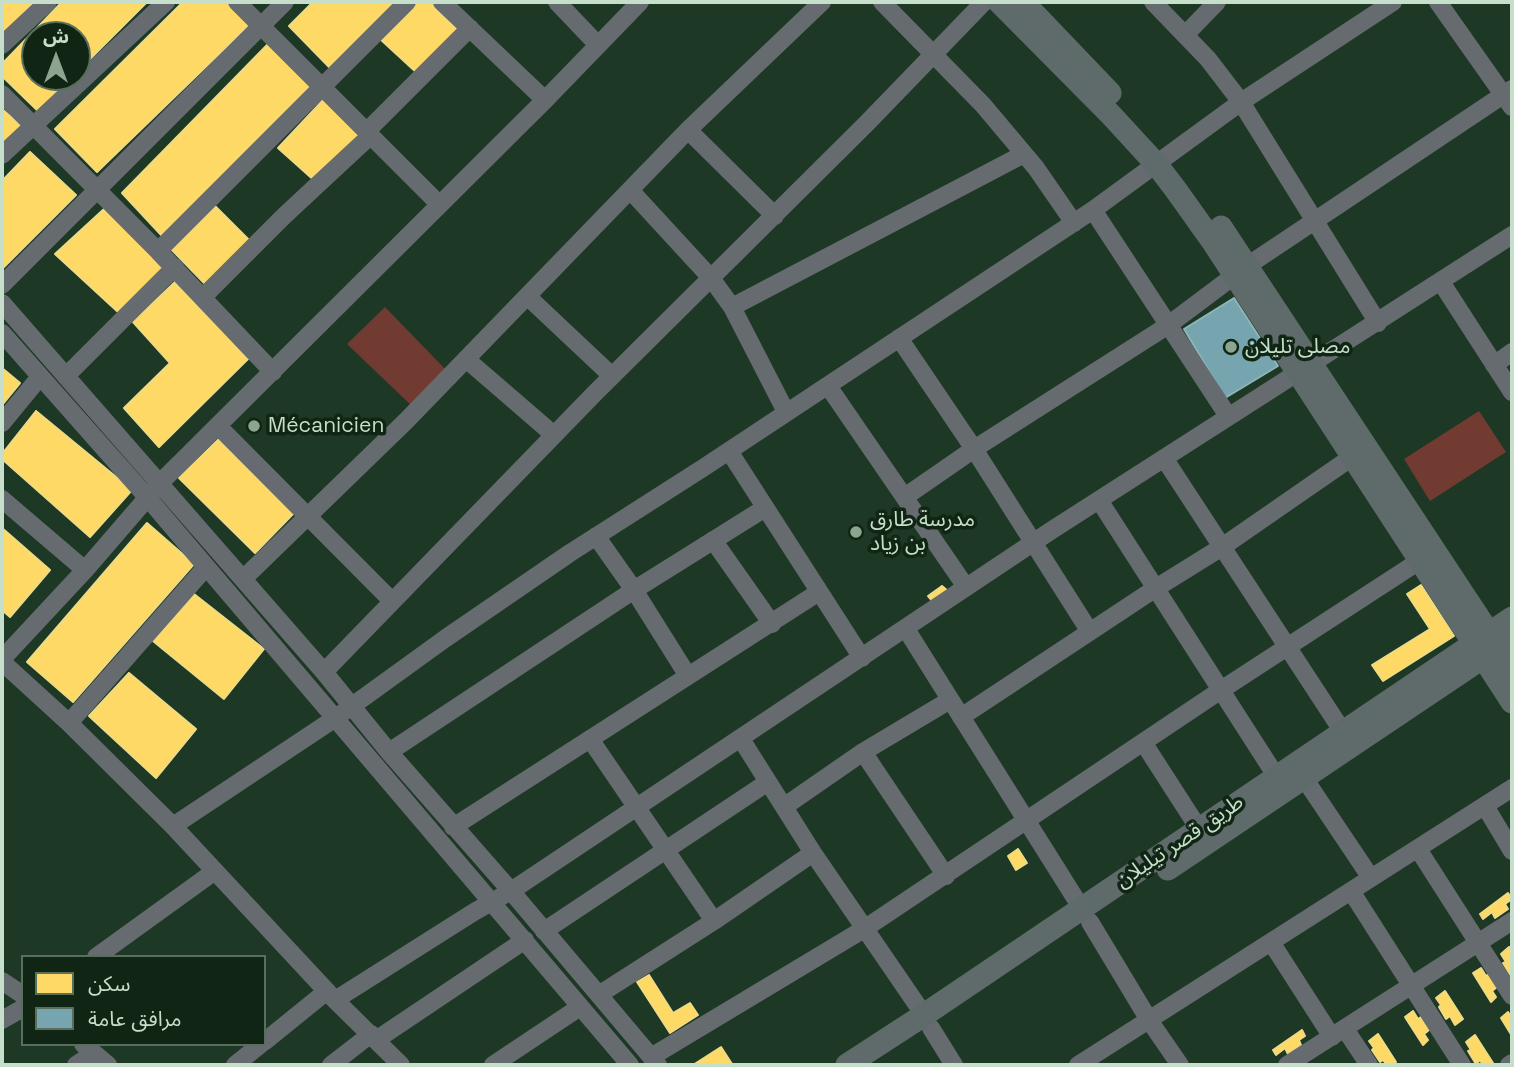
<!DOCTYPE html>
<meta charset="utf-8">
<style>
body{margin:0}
#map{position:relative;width:1514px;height:1067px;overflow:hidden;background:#1e3826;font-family:"Space Grotesk","Noto Sans Arabic",sans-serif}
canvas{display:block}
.frame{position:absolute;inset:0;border:4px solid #c6dfca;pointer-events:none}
.legend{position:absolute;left:21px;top:955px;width:245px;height:91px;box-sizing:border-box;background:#112515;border:2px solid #596f5d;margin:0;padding:9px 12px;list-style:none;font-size:21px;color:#c6dfca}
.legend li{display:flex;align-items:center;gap:14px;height:35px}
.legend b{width:35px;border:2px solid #596f5d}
.north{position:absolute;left:21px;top:21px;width:70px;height:70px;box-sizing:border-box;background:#112515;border:2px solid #596f5d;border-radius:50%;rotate:0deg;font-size:19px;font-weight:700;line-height:28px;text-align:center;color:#c6dfca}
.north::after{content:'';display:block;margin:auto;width:24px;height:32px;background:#8ba591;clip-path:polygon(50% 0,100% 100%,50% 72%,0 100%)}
</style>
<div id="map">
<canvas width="1514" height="1067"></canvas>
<div class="frame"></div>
<ul class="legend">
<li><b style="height:19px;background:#ffd966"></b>سكن</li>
<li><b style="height:19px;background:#76a5af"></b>مرافق عامة</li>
</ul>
<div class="north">ش</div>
</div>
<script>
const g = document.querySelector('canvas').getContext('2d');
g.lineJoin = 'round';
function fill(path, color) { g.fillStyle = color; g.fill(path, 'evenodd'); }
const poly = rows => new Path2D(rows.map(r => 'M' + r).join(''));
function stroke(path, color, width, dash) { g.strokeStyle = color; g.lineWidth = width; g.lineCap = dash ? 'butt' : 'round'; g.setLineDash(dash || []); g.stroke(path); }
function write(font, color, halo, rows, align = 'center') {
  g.font = font + ' "Space Grotesk","Noto Sans Arabic",sans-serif'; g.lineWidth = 7; g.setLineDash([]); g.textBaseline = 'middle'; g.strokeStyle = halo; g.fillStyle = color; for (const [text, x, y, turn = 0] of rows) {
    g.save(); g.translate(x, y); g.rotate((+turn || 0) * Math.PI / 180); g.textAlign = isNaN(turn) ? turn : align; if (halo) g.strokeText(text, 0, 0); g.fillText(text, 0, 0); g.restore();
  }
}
fill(poly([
 [385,307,449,373,413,407,347,344],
 [1479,411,1506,452,1430,501,1404,459]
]), '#713b31');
const homes = poly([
 [2,2,34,2,2,36,2,2],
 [62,2,147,2,77,72,77,35,35,35,35,77,72,77,38,111,2,76,2,64,62,2],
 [183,2,227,2,250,24,97,172,55,129,183,2],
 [313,2,402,2,331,69,289,26,313,2],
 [417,2,430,2,459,31,417,73,379,38,417,2],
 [270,42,314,87,163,237,122,193,270,42],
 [325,98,363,137,316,182,278,148,325,98],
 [2,109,24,128,2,148,2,109],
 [30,152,76,195,2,269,2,181,30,152],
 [214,205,252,243,207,286,171,249,214,205],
 [104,209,165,266,118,312,55,254,104,209],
 [175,282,251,356,159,447,124,408,170,363,133,322,175,282],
 [2,368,20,383,2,405,2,368],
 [36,411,132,490,90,537,2,459,2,454,36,411],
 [222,436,296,511,255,553,179,478,222,436],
 [147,523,194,564,73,702,27,662,147,523],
 [2,528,50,570,10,617,2,610,2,528],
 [1421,585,1454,636,1383,681,1372,665,1430,629,1407,594,1421,585],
 [942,586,948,591,934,603,928,596,942,586],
 [194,594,264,649,224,699,153,641,194,594],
 [129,673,196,729,156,778,89,716,129,673],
 [1018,849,1027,863,1016,870,1008,856,1018,849],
 [1508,893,1512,899,1505,904,1508,909,1495,918,1492,912,1483,919,1480,914,1508,893],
 [1509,947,1512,951,1511,976,1503,963,1506,962,1501,954,1509,947],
 [1481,968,1486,976,1489,974,1497,987,1492,991,1496,997,1491,1002,1473,973,1481,968],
 [649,975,673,1013,690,1003,698,1015,670,1033,637,982,649,975],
 [1445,991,1463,1019,1455,1025,1450,1016,1446,1019,1439,1007,1441,1005,1436,998,1445,991],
 [1413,1011,1418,1019,1421,1017,1429,1030,1424,1034,1428,1040,1423,1045,1405,1017,1413,1011],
 [1508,1012,1512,1018,1512,1036,1501,1018,1508,1012],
 [1302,1030,1305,1036,1299,1040,1301,1045,1288,1054,1285,1048,1276,1055,1273,1050,1302,1030],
 [1378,1034,1396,1062,1392,1065,1387,1065,1383,1060,1380,1062,1372,1050,1374,1048,1369,1041,1378,1034],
 [1475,1035,1493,1063,1490,1065,1483,1065,1480,1060,1476,1064,1468,1051,1471,1050,1466,1042,1475,1035],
 [721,1047,732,1064,693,1065,721,1047]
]);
fill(homes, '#ffd966');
stroke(homes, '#eedb84', 2);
const public = poly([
 [1234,298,1278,366,1225,398,1184,329,1234,298]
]);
fill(public, '#76a5af');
stroke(public, '#8eb6b7', 2);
stroke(poly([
 [237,2,439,204],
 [442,2,545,100],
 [557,2,597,44],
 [882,2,983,105,1036,168,1074,223],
 [1153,2,1208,59,1241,102,1378,323],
 [1438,2,1512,107],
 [1185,35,1217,2],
 [2,45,48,2],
 [2,94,158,251,273,372],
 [688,130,775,216],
 [366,132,470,28],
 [2,155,166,2],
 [630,190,711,278,732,307,786,412],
 [1093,210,1228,416],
 [158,251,407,2],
 [1441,282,1512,392],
 [2,285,285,2],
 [527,296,612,376],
 [203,297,284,216,370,136],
 [2,303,324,672,389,752,511,891,658,1065],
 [732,307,1024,154],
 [2,333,147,497,630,1065],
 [899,338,974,449,1090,632],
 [466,359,554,435],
 [1494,365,1512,352],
 [66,376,175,267],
 [828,386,966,587],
 [2,423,39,378],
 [219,427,392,601],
 [729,451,862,658],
 [1164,458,1343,732],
 [906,496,974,449,1167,326,1247,266,1512,89],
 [2,499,85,570],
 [1099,500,1276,776],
 [596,536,634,590,688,676],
 [713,540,772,624],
 [243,579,406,421,688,130,822,2],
 [906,629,1082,909],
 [2,659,85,570,160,483,545,100,640,2],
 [2,662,69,723,173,826,335,1000,401,1065],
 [324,672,594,394,867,123,984,2],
 [961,717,1156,588,1222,547,1352,457],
 [69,723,206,567],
 [590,739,714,921],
 [741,739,813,853,924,1015],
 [1143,742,1199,829],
 [389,752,634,590,765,508],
 [863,752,946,876],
 [1304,778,1371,878],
 [785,806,863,752,950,700],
 [1485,806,1512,851],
 [173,826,334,719,446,638,570,553,703,468,1093,210,1241,102,1393,2],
 [453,827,819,592],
 [1418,849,1512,996],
 [1351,891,1462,1065],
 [1090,922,1149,1020,1180,1065],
 [544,931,768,782],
 [1271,942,1332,1037],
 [96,957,215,871],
 [2,981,23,995],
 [600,994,714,921,813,853],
 [335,1000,474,912,511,891,1052,530,1512,235],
 [2,1020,23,1008],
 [931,1028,954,1065],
 [1345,1029,1369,1065],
 [376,1040,525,940],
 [264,1042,327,991],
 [83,1044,108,1065],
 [651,1057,864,929,1221,690,1430,554],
 [76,1065,94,1053],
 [235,1065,261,1044],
 [331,1065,371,1034],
 [493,1065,580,1007],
 [1078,1065,1512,788],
 [1287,1065,1512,921],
 [1509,1065,1512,1063]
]), '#656b6f', 18);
stroke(poly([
 [999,2,1112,116,1157,165,1176,190,1213,242,1512,702],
 [1023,2,1110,93],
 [1221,227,1512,668],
 [1168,869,1512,638],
 [847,1065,924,1015,1512,618]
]), '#5f6b6b', 23);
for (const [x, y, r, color] of [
 [1231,347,7,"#8ba591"],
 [254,426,7,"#8ba591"],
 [856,532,7,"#8ba591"]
]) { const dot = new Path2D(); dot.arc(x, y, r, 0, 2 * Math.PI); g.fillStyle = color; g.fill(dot); stroke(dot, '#112515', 2.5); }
write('21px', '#c6dfca', '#112515', [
 ["مصلى تليلان",1245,347],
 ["Mécanicien",268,426],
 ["مدرسة طارق",870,520],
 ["بن زياد",870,544]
], 'left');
write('21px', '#c6dfca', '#112515', [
 ["طريق قصر تيليلان",1180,842,-34]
]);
</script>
